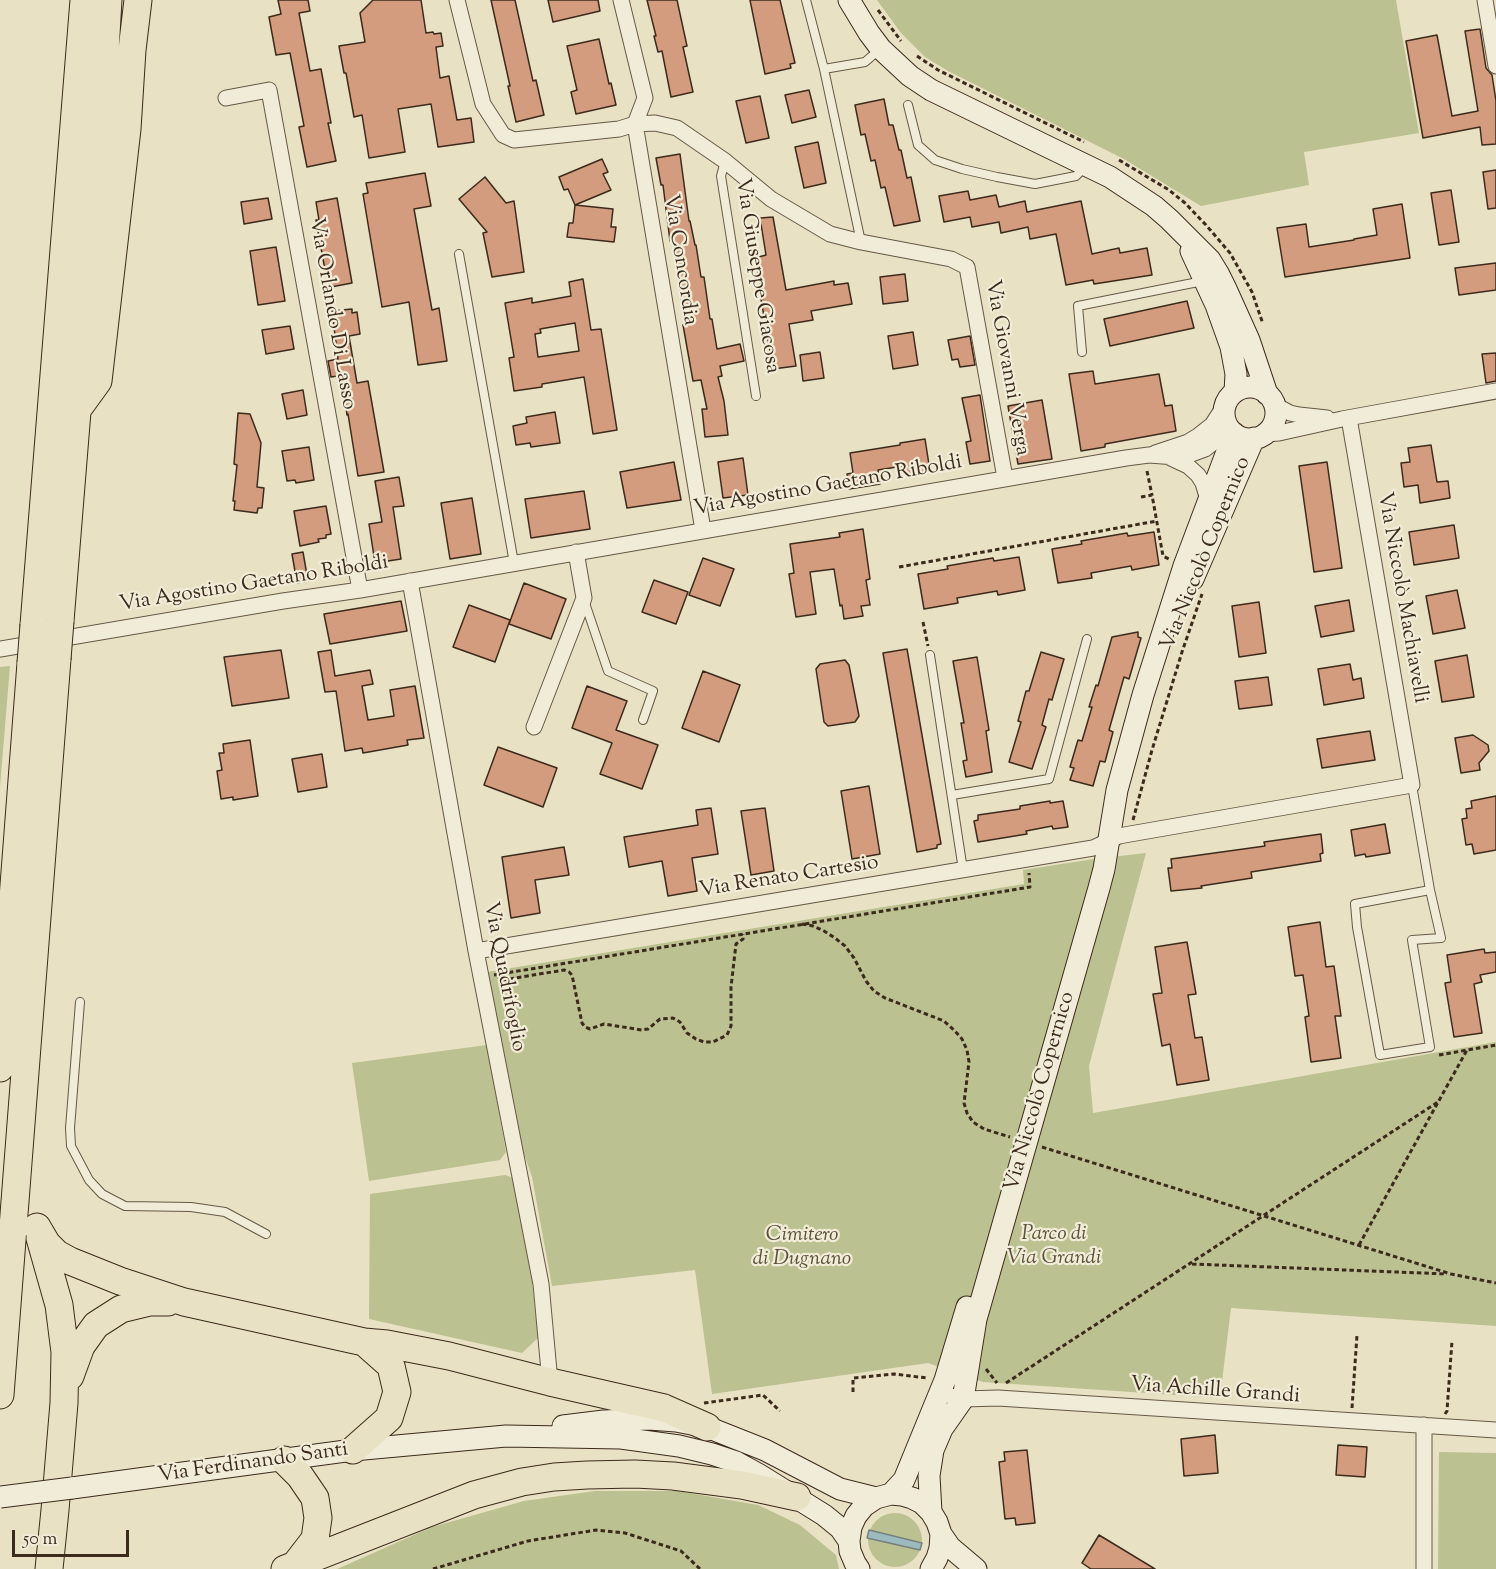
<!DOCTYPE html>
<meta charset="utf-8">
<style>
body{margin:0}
#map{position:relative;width:1496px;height:1569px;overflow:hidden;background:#e9e1c3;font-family:"Sorts Mill Goudy",serif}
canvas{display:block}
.scale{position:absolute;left:12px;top:1530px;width:117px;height:27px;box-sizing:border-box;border:3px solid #3c2a1c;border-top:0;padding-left:8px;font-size:18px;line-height:21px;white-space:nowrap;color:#3c2a1c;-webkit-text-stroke:4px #f1ecd8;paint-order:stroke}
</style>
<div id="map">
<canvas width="1496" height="1569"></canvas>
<div class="scale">50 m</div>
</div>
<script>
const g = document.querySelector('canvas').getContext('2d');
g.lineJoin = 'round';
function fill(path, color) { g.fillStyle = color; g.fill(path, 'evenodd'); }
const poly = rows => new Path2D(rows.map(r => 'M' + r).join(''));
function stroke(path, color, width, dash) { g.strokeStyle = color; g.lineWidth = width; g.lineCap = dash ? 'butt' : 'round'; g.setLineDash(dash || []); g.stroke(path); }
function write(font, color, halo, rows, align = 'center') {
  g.font = font + ' "Sorts Mill Goudy",serif'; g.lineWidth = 4.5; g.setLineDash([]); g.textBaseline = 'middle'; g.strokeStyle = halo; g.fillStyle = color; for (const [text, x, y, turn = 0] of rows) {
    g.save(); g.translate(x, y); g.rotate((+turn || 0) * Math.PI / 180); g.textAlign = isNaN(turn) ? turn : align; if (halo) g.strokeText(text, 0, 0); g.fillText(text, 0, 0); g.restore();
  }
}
fill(poly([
 [877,0,1396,0,1419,133,1304,152,1309,185,1201,206,1124,159,948,71,925,57,901,33],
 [10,666,0,787,0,667],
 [1146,853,1089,1066,1093,1113,1496,1042,1496,1326,1231,1308,1220,1398,983,1382,928,1363,712,1394,695,1270,552,1286,532,1177,521,1145,487,972,1024,884,1023,870,1094,859],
 [487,1045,506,1152,500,1160,369,1181,352,1063],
 [505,1175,513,1178,532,1280,538,1338,522,1353,369,1319,370,1194],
 [1439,1452,1496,1453,1496,1569,1438,1569],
 [595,1491,678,1491,758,1505,800,1525,836,1555,839,1569,337,1569,432,1527,524,1501],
 '868 1540a27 27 0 1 1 54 0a27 27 0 1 1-54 0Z'
]), '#bbc190');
const water = poly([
 [869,1530,922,1543,920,1550,867,1538,869,1530]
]);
fill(water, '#9dbabf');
stroke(water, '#76807e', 1.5);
const building = poly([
 [278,0,308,0,310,11,299,13,310,71,321,69,331,123,328,123,336,161,307,167,299,127,304,126,290,53,276,55,269,17,281,14,278,0],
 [373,0,421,0,426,33,433,32,434,34,441,33,443,46,436,47,440,78,449,76,457,120,471,118,474,142,438,147,431,104,398,109,405,152,369,158,362,115,354,117,346,73,344,73,339,46,365,42,360,13,373,0],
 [491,0,515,0,533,81,536,80,544,115,516,122,508,86,510,86,491,0],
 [548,0,598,0,600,11,553,22,548,0],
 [647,0,677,0,687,46,683,47,693,92,671,97,662,51,658,52,654,36,656,36,647,0],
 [750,0,780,0,795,63,790,64,791,68,765,74,750,0],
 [1480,29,1486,68,1492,75,1496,101,1496,144,1482,145,1480,127,1423,138,1406,41,1437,35,1452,116,1478,111,1465,31,1480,29],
 [599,39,609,84,611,83,616,105,576,114,571,92,577,90,567,46,599,39],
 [809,90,816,117,792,123,785,95,809,90],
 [760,96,769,138,746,143,736,101,760,96],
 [884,99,889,125,893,125,899,150,901,150,907,178,911,177,920,221,894,226,885,187,881,188,875,160,871,161,865,134,861,135,855,105,884,99],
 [818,142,826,183,804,188,795,147,818,142],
 [680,154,689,221,690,221,695,245,696,245,701,277,704,277,710,319,712,319,717,349,740,344,744,361,720,366,722,376,718,377,724,401,728,435,705,437,702,409,707,409,701,380,693,381,683,325,685,324,673,240,670,241,663,185,661,185,656,158,680,154],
 [602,159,608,172,603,174,611,190,575,205,568,189,564,190,559,177,602,159],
 [1496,170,1496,208,1488,209,1483,172,1496,170],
 [425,173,431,206,414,209,432,310,439,308,447,361,418,365,409,302,382,307,363,194,368,193,366,183,425,173],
 [485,177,506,203,514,201,524,272,492,277,483,233,487,232,459,199,485,177],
 [1451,190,1459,242,1439,245,1431,193,1451,190],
 [968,191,970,200,996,195,999,207,1025,201,1027,212,1081,201,1092,254,1119,248,1120,253,1147,248,1152,275,1094,284,1093,280,1066,285,1056,234,1030,239,1028,227,1001,233,999,222,972,227,970,217,944,222,939,196,968,191],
 [268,198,272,219,244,224,241,202,268,198],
 [337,198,352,283,331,287,328,269,325,270,316,220,319,220,316,202,337,198],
 [1402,204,1410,258,1285,277,1277,228,1306,224,1309,247,1354,240,1354,239,1377,235,1373,209,1402,204],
 [575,205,613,209,611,227,616,227,614,242,567,237,569,223,573,223,575,205],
 [773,217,786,290,834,281,834,285,848,283,852,304,811,311,813,320,789,324,796,366,773,369,761,299,763,299,755,258,766,255,760,218,773,217],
 [276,247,285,301,258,305,250,251,276,247],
 [1496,263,1496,290,1459,295,1455,268,1496,263],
 [905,274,908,301,883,304,880,277,905,274],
 [583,279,591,330,601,329,617,430,593,434,584,377,542,384,542,387,514,391,509,358,514,357,505,303,532,298,532,303,571,296,569,282,583,279],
 [575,323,579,351,538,357,535,334,541,333,540,329,575,323],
 [1187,301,1194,328,1110,346,1104,319,1187,301],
 [352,309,352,313,357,312,360,334,349,336,357,383,368,381,384,472,358,476,348,414,347,415,345,401,349,401,344,375,331,377,328,361,338,359,332,311,352,309],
 [290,326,294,349,266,354,262,330,290,326],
 [913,332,918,365,893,369,888,336,913,332],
 [970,336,975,365,960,367,958,359,952,360,948,340,970,336],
 [820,352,824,378,803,381,800,355,820,352],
 [1496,353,1496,381,1486,383,1482,354,1496,353],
 [1093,371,1095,384,1159,374,1165,406,1172,405,1176,431,1105,444,1105,447,1081,451,1069,374,1093,371],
 [303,390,307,415,287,419,282,394,303,390],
 [980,395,990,461,970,464,966,442,971,441,962,398,980,395],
 [1042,400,1052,459,1018,464,1008,406,1042,400],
 [555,412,560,443,531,447,530,443,516,445,513,426,527,423,526,417,555,412],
 [238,413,250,414,261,443,257,487,264,488,262,508,258,508,257,513,234,510,235,501,233,501,237,465,234,464,238,413],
 [925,439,930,471,904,475,903,466,878,470,880,484,849,489,847,474,853,473,850,453,900,445,900,443,925,439],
 [1431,445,1437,482,1448,481,1450,498,1420,503,1418,485,1404,487,1401,463,1410,462,1408,448,1431,445],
 [309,447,314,480,296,483,295,480,287,481,282,451,309,447],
 [743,458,748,495,723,498,718,462,743,458],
 [674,462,681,500,627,508,620,472,674,462],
 [1327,462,1342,568,1314,572,1299,466,1327,462],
 [399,477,404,506,393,507,401,559,375,563,369,524,382,522,375,481,399,477],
 [584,491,590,529,531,538,525,499,584,491],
 [472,498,481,554,450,559,441,503,472,498],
 [326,506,331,534,326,535,326,538,318,539,319,542,300,546,294,511,326,506],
 [1454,525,1459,558,1414,565,1409,532,1454,525],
 [863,529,870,579,866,580,870,605,861,606,863,616,844,619,842,605,840,606,834,569,810,572,816,614,796,617,789,574,794,573,790,544,840,537,839,533,863,529],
 [1154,532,1159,565,1132,570,1131,566,1091,573,1092,578,1058,583,1052,549,1082,544,1081,541,1127,533,1128,536,1154,532],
 [303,552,308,581,297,583,292,554,303,552],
 [1019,557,1025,590,998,595,997,591,957,598,958,603,924,609,918,574,948,569,947,566,993,558,994,561,1019,557],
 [703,558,734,569,720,606,689,595,703,558],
 [654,580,688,592,676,624,642,612,654,580],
 [524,583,566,599,551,639,509,624,524,583],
 [1457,590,1465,628,1433,634,1426,596,1457,590],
 [1349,600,1354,631,1321,637,1315,606,1349,600],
 [401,601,407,631,330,644,324,614,401,601],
 [1259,602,1266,653,1239,657,1232,606,1259,602],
 [469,605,510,620,495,662,453,647,469,605],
 [1138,632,1138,637,1141,638,1129,679,1124,677,1109,730,1113,732,1105,762,1100,761,1093,786,1070,780,1074,768,1070,767,1078,740,1082,741,1092,707,1089,707,1096,685,1098,686,1112,637,1138,632],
 [907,649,941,844,937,845,937,848,917,852,883,653,907,649],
 [281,650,289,698,232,706,224,657,281,650],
 [331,650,335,676,370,670,373,684,362,686,368,720,394,716,390,690,415,686,424,738,407,740,408,745,363,753,362,748,345,751,336,691,325,692,318,652,331,650],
 [1041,652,1064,659,1052,700,1049,699,1042,725,1046,727,1032,769,1009,762,1021,722,1018,721,1026,691,1029,691,1041,652],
 [1467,655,1474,697,1442,702,1435,661,1467,655],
 [977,657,989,730,986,731,992,772,966,777,963,761,967,760,961,723,964,723,953,661,977,657],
 [845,660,849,665,859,716,855,722,828,726,824,722,816,669,820,664,845,660],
 [1350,664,1353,680,1361,678,1364,698,1324,705,1318,669,1350,664],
 [703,671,740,685,719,742,682,728,703,671],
 [1268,677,1272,705,1239,709,1235,681,1268,677],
 [587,686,627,701,616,730,658,745,642,789,600,774,612,743,572,728,587,686],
 [1370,731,1375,760,1322,768,1317,739,1370,731],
 [1473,735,1488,745,1489,751,1479,763,1480,770,1461,773,1455,738,1473,735],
 [250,740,258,796,233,800,233,797,221,799,217,771,222,770,219,753,224,753,223,744,250,740],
 [498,747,557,768,543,807,484,785,498,747],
 [322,754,327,787,298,792,292,759,322,754],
 [869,786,880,854,852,859,841,791,869,786],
 [1496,796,1496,850,1474,854,1472,844,1466,845,1462,819,1467,818,1466,809,1472,808,1471,801,1496,796],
 [1050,801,1050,803,1063,801,1068,827,1053,829,1052,826,1026,831,1027,834,978,842,974,821,978,820,978,815,1020,809,1020,806,1050,801],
 [711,808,718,854,692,858,697,891,668,896,662,861,629,867,624,837,698,825,696,810,711,808],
 [765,808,774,871,751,875,741,811,765,808],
 [1385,824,1390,853,1366,857,1365,854,1355,856,1351,830,1385,824],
 [1321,834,1323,853,1320,854,1321,861,1251,872,1252,878,1201,886,1202,888,1171,891,1168,868,1172,868,1171,859,1265,846,1264,842,1321,834],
 [564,847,569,875,535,880,540,913,511,918,502,857,564,847],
 [1320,922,1326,967,1334,966,1341,1016,1335,1016,1341,1058,1311,1062,1305,1017,1309,1016,1303,975,1295,976,1288,927,1320,922],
 [1187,942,1196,994,1188,995,1195,1038,1202,1037,1209,1080,1177,1085,1170,1044,1162,1046,1153,994,1162,993,1155,947,1187,942],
 [1484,949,1485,953,1496,952,1496,972,1480,975,1482,982,1474,984,1482,1033,1454,1037,1445,983,1451,982,1447,955,1484,949],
 [1215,1435,1218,1473,1184,1476,1181,1439,1215,1435],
 [1338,1445,1367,1447,1365,1477,1336,1475,1338,1445],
 [1027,1450,1035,1523,1016,1525,1015,1518,1005,1519,999,1462,1005,1461,1004,1452,1027,1450],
 [1099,1535,1155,1569,1091,1569,1082,1563,1099,1535]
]);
fill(building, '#d49c7e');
stroke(building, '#3c2a1c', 1.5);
const lane = poly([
 [806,0,824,69],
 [908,105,918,145,935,160,962,169,997,177,1035,184,1076,176,1086,166],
 [725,161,721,176,756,396],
 [861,242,824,69,865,62,880,49],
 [459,254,514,563],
 [1082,352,1078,306,1203,281],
 [585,603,608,671,653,691,643,720],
 [930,655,963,870],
 [1412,785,1430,890,1441,938,1412,940,1430,1047,1380,1055,1357,927,1355,904,1430,890],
 [952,795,1049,779,1087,639],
 [80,1002,70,1128,71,1146,89,1180,102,1194,125,1206,191,1207,225,1212,266,1234]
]);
const street = poly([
 [457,0,483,104,503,135,514,140,619,129,635,124,655,123,677,128,725,161,771,199,830,234,861,242,951,259,967,267,1005,478],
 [621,0,645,98,635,124,703,530],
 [1485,0,1496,66],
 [226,98,269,90,360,590],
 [1275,405,1290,413,1299,415,1327,418],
 [1265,434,1279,433,1342,419,1496,391],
 [1155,453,1188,442,1198,436,1212,425,1225,405],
 [1171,458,1188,466,1198,475,1203,483,1208,500],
 [410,581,476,951,541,1284,550,1382],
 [0,649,283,601,360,590,1126,458,1149,455,1176,457,1186,456,1205,449,1223,435,1232,432],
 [534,727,584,598,576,552],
 [476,951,1093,848,1119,836,1130,834,1412,785,1349,418],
 [945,1380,945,1390,948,1395,954,1397,963,1399,998,1398,1496,1430],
 [1424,1569,1424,1425]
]);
const secondary = poly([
 [849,0,869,33,881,49,910,76,931,90,1110,177,1154,206,1169,219,1210,260,1218,273,1226,289,1249,340,1267,394],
 [1191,251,1216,305,1231,347,1236,374,1235,392],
 '1224 413a26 26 0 1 1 52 0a26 26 0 1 1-52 0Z',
 [1193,579,1254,438],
 [563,1426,604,1421,649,1419,676,1421,707,1427,765,1450,840,1489,876,1498],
 [72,1488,353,1450,506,1436,621,1438,679,1446,712,1454,736,1462,758,1474,824,1515,840,1528,849,1541],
 [891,1494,904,1480,945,1380,967,1307],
 [931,1512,929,1476,933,1450,942,1429,963,1399,976,1319,1099,888,1104,869,1117,790,1143,695,1184,566,1234,433],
 [941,1534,950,1547,976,1569],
 [859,1569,855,1563,850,1551,849,1541,851,1527,856,1516,864,1506,876,1498,891,1494,902,1495,912,1498,922,1503,931,1512,937,1522,941,1534,940,1548,937,1558,931,1569]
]);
const highway = poly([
 [77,410,98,381,127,129,132,50,138,0],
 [60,621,102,103,108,0],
 [34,625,84,0],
 [0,1068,31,663],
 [37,1227,47,1244,57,1254,70,1261,120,1281,184,1302,364,1342,387,1344,449,1356,550,1382,664,1408,707,1427],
 [40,1238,59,1305,65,1352,64,1403,55,1510,49,1569],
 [70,1376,81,1346,96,1325,121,1309,150,1302,168,1302],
 [0,1395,57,659],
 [353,1450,389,1418,397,1392,391,1366,364,1342],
 [284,1460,300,1476,315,1498,318,1518,315,1539,295,1565],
 [285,1569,474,1495,522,1482,554,1477,587,1475,635,1474,673,1476,742,1485,797,1497]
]);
stroke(lane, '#675846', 10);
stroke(street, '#675846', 17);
stroke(secondary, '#3c2a1c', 23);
stroke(highway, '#3c2a1c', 29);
stroke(poly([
 [878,10,901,41],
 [917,56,938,70,1084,142],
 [1119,160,1169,190,1185,203,1206,225,1230,253,1252,292,1263,324],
 [1147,471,1152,495],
 [1141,497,1152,495,1163,556,1169,559],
 [899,567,1157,521],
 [923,622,928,646],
 [1133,820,1152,750,1182,652,1202,594],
 [802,924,813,926,824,931,835,938,845,946,854,958,866,981,874,991,885,998,944,1021,954,1030,962,1039,967,1050,969,1062,964,1103,967,1113,973,1122,984,1129,1010,1137],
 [494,975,1030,887,1029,873],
 [498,975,500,980,503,980,564,970,569,972,572,975,582,1023,585,1027,590,1029,604,1024,642,1030,648,1029,660,1019,673,1018,680,1022,687,1033,696,1039,704,1042,713,1042,727,1035,731,1026,731,987,736,944,743,939,743,934],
 [1439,1055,1496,1045],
 [1042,1147,1451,1274,1496,1283],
 [1359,1245,1467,1050],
 [1192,1264,1447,1274],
 [986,1369,997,1383],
 [1006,1383,1438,1102],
 [853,1392,853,1378,894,1374,927,1378],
 [704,1403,763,1395,780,1411],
 [1352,1408,1357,1335],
 [1445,1414,1447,1411,1452,1341],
 [433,1569,528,1541,596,1530,625,1533,681,1551,700,1569]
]), '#3c2a1c', 3, [4.5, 3]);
stroke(lane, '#f1ecd8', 8);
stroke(street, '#f1ecd8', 15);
stroke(secondary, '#f1ecd8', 21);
stroke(highway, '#e9e1c3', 27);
const secondaryBridge = poly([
 [0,1497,72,1488]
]);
const highwayBridge = poly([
 [57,659,60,621],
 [31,663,34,625]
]);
stroke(secondaryBridge, '#3c2a1c', 23, []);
stroke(highwayBridge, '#3c2a1c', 29, []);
stroke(secondaryBridge, '#f1ecd8', 21);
stroke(highwayBridge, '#e9e1c3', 27);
write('21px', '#3c2a1c', '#f1ecd8', [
 ["Via Concordia",679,260,81],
 ["Via Giuseppe Giacosa",756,276,81],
 ["Via Orlando Di Lasso",331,314,80],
 ["Via Giovanni Verga",1006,368,80],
 ["Via Agostino Gaetano Riboldi",828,487,-10],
 ["Via Niccolò Copernico",1207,554,-68],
 ["Via Agostino Gaetano Riboldi",254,585,-9],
 ["Via Niccolò Machiavelli",1401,598,80],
 ["Via Renato Cartesio",789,878,-9],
 ["Via Quadrifoglio",503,977,79],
 ["Via Niccolò Copernico",1041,1092,-74],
 ["Via Achille Grandi",1215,1392,4],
 ["Via Ferdinando Santi",253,1464,-8]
]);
write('italic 21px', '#5c5039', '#f1ecd8', [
 ["Parco di",1054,1235],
 ["Via Grandi",1054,1259],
 ["Cimitero",802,1236],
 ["di Dugnano",802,1260]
]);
</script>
